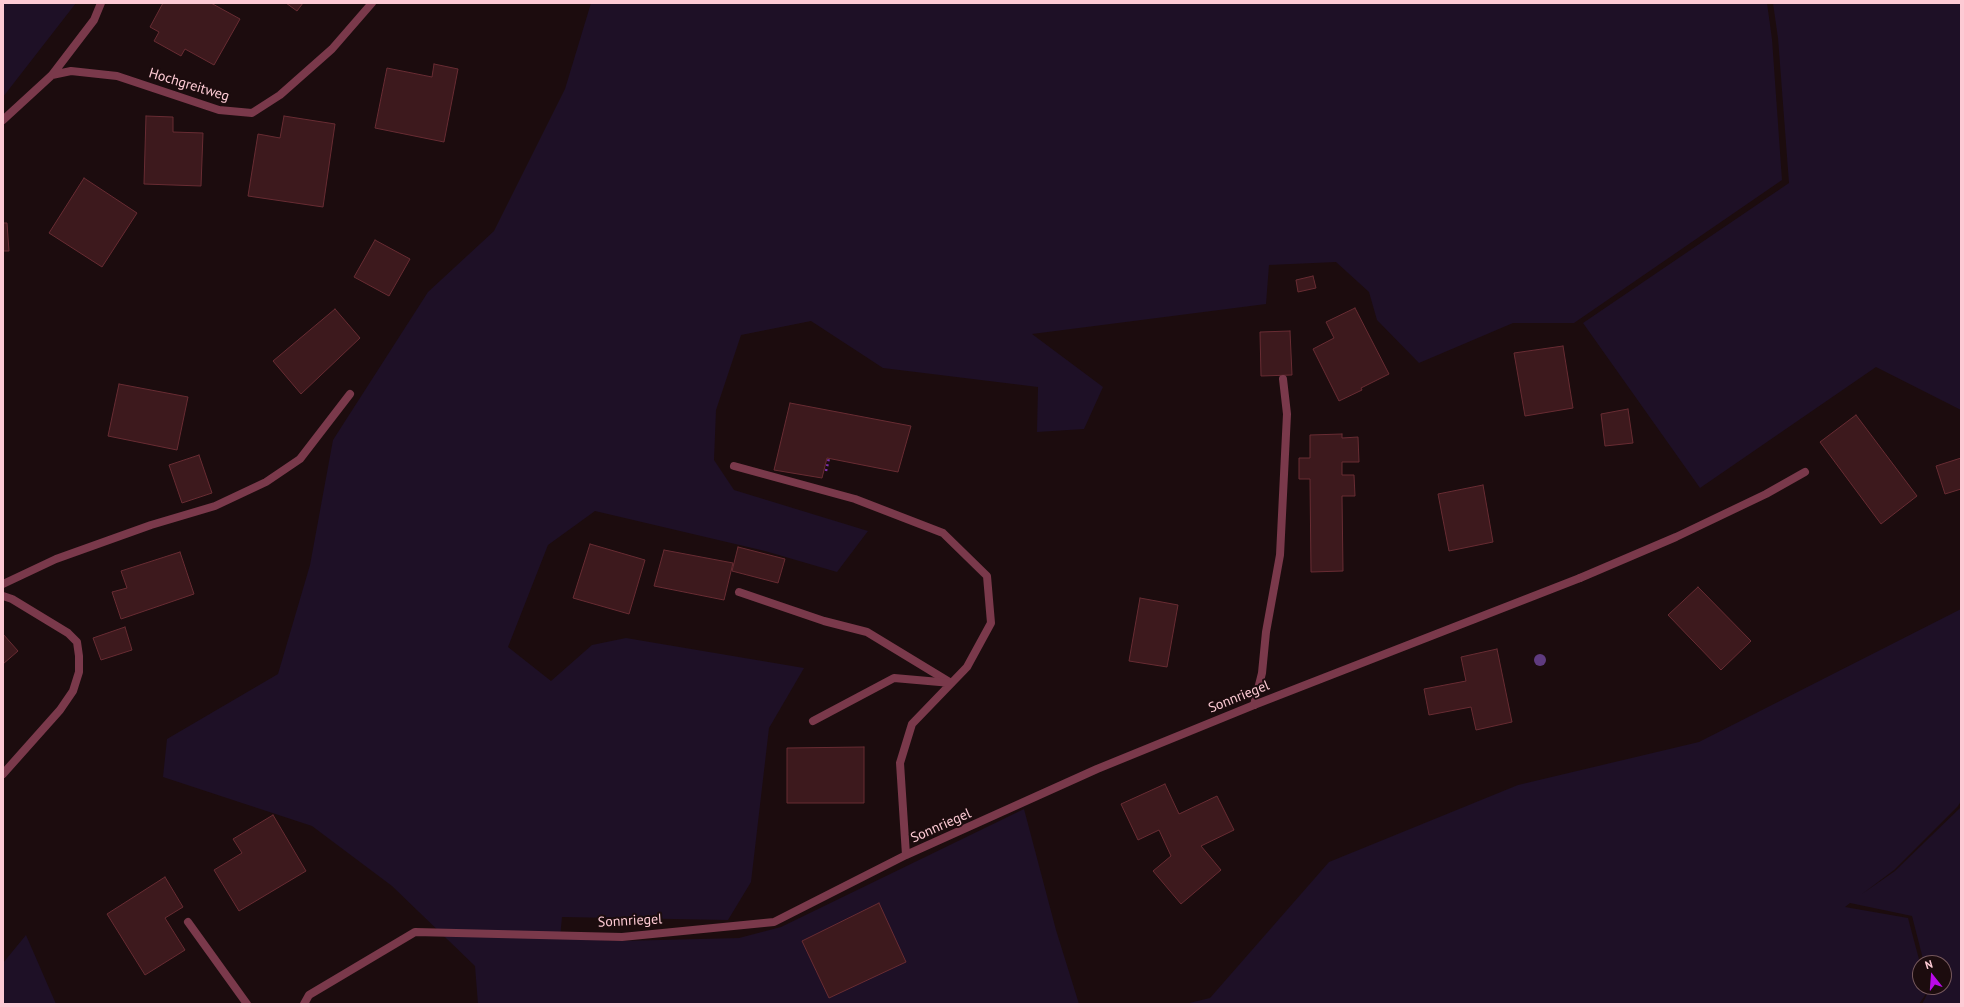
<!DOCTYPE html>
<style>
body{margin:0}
#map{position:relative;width:1964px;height:1007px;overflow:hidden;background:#1c0c0e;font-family:"PT Sans",sans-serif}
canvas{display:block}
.frame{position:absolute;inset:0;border:4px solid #fdcad4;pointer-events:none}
.north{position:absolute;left:1912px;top:955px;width:40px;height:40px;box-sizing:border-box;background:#1c0c0e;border:1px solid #76585d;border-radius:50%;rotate:343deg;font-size:11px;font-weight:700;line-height:16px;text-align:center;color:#fdcad4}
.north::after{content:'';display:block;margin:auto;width:14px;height:18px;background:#ba09e9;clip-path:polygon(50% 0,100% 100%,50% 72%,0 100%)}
</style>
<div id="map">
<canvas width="1964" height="1007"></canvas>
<div class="frame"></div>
<div class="north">N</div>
</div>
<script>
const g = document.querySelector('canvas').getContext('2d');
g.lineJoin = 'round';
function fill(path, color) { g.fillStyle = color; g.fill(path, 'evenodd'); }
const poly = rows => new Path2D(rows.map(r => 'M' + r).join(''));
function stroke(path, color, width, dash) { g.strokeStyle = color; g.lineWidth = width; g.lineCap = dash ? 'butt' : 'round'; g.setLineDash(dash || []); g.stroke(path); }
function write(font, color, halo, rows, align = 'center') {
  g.font = font + ' "PT Sans",sans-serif'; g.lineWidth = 4; g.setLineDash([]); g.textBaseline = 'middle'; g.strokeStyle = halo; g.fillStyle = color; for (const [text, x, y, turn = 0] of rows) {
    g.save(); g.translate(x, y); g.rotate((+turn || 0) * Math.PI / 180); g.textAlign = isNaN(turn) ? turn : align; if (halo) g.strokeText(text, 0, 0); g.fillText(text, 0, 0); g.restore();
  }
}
fill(poly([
 [3,3,76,3,3,97],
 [591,3,1767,3,1772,39,1782,180,1574,323,1513,323,1419,363,1377,320,1369,292,1336,262,1269,265,1266,304,1032,334,1103,387,1084,429,1037,432,1038,387,883,368,811,321,741,335,716,410,714,460,734,490,868,531,837,572,765,551,595,511,548,545,508,647,551,681,592,645,626,638,804,668,769,728,751,882,728,920,562,917,560,938,620,941,739,938,781,927,1024,809,1056,930,1079,1004,478,1004,475,966,392,886,312,826,163,777,167,739,278,674,310,565,333,440,428,292,494,231,565,89],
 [1773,3,1961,3,1961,410,1876,367,1700,488,1583,323,1789,183,1778,38],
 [1961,609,1961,801,1958,806,1894,870,1862,894,1895,871,1961,807,1961,1004,1922,1004,1931,987,1944,987,1944,963,1924,963,1912,916,1850,903,1845,907,1908,918,1920,963,1920,987,1927,987,1928,991,1919,1004,1185,1004,1210,998,1329,862,1518,785,1699,742],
 [26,935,56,1004,3,1004,3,963]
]), '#1e1026');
const building = poly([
 [163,3,211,3,240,19,214,65,185,49,181,56,154,41,159,32,150,27,163,3],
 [286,3,303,3,297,11,286,3],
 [434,64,458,69,444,142,375,128,387,68,432,77,434,64],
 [146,116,173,117,173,132,203,133,201,186,144,184,146,116],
 [284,116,335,124,323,207,248,196,258,134,280,138,284,116],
 [84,178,137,213,102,267,49,233,84,178],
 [3,223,7,223,9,251,3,251,3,223],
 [375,240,410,259,389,296,354,277,375,240],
 [1313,276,1316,288,1298,292,1296,280,1313,276],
 [1355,308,1389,374,1361,388,1362,390,1339,401,1313,349,1334,338,1326,322,1355,308],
 [335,309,360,338,301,394,273,361,335,309],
 [1290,331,1292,375,1261,376,1260,332,1290,331],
 [1563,346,1573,408,1525,416,1514,353,1563,346],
 [119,384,188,397,177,450,108,436,119,384],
 [790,403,911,426,898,472,827,458,822,478,774,470,790,403],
 [1628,409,1633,443,1605,446,1601,414,1628,409],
 [1856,415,1917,496,1881,524,1820,442,1856,415],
 [1342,434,1342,438,1358,437,1359,462,1342,462,1342,475,1354,475,1355,496,1342,496,1343,571,1311,572,1310,479,1299,479,1299,458,1310,458,1310,435,1342,434],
 [199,455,212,493,182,503,169,465,199,455],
 [1961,458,1961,489,1945,494,1936,466,1961,458],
 [1483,485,1493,542,1449,551,1438,494,1483,485],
 [590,544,645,560,629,614,573,598,590,544],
 [738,547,785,559,778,583,732,571,738,547],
 [664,550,733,563,724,600,654,586,664,550],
 [180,552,194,594,121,619,112,592,127,588,121,571,180,552],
 [1698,587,1751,641,1721,670,1668,615,1698,587],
 [1140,598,1178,605,1167,667,1129,661,1140,598],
 [125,627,132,650,101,660,93,638,125,627],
 [3,634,18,651,3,664,3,634],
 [1497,649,1512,722,1476,730,1471,707,1429,715,1424,689,1466,681,1461,657,1497,649],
 [864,747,864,803,787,803,787,748,864,747],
 [1165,784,1179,814,1217,796,1234,830,1201,846,1221,870,1181,904,1153,871,1171,856,1159,830,1138,840,1121,804,1165,784],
 [273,815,306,871,239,911,214,870,242,853,233,839,273,815],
 [165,877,183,907,165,918,185,950,145,975,107,914,165,877],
 [879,903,906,962,829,998,802,941,879,903]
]);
fill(building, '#3d191d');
stroke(building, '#682c33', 1);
stroke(poly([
 [826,471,829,458]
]), '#7d31a9', 2.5, [2, 3]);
stroke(poly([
 [1580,578,1676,537,1766,494,1805,472],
 [3,584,56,559,151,525,215,506,266,482,300,459,350,394],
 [739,592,824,621,867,632,951,683],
 [1254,705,1262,673,1266,632,1280,555,1287,414,1283,379],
 [188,922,247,1004]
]), '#7a394b', 8);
stroke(poly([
 [52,75,94,20,101,3],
 [3,120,52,75,71,71,117,76,219,110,252,113,280,95,332,49,372,3],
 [734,466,855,499,943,533,987,576,991,623,967,667,912,724,900,763,906,855],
 [3,596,12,599,68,633,77,642,79,656,79,672,73,691,60,710,3,774],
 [813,721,894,678,951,683],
 [304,1004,309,995,415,932,622,937,774,922,906,855,1097,769,1254,705,1580,578]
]), '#7a394b', 8);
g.fillStyle = '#5f3b7f';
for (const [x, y] of [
 [1540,660]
]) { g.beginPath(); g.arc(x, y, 6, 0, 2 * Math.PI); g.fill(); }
write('14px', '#fdcad4', '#1c0c0e', [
 ["Hochgreitweg",189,85,17],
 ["Sonnriegel",1239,697,-22],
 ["Sonnriegel",941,826,-24],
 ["Sonnriegel",630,921,-3]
]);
</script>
